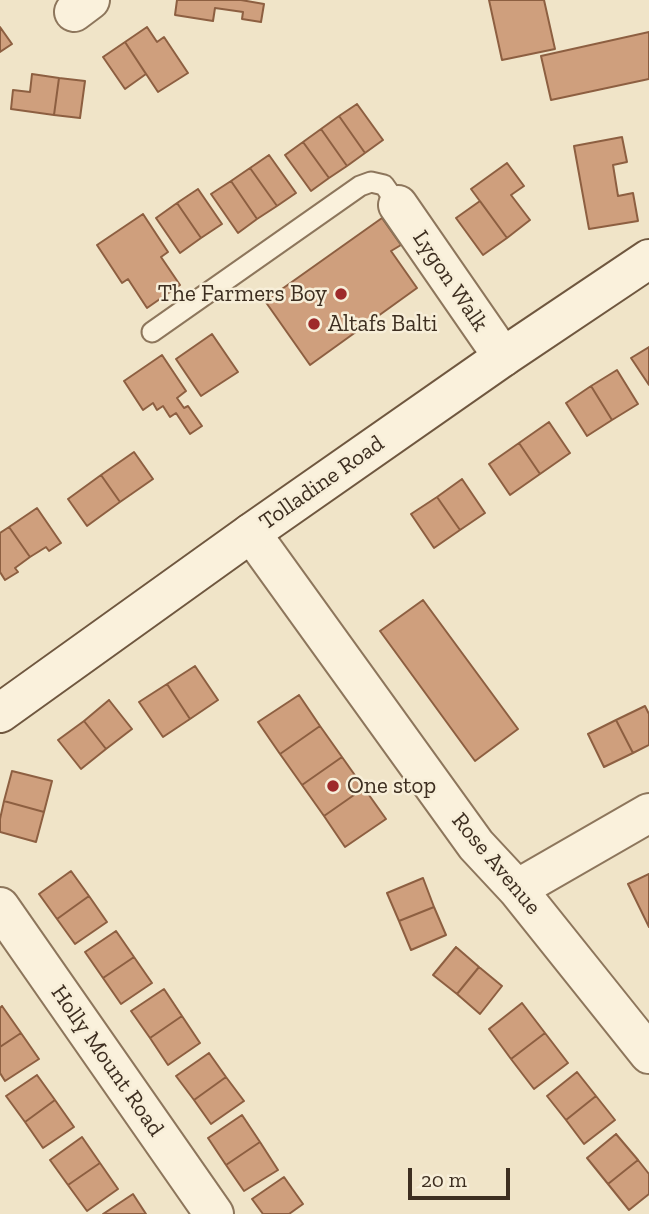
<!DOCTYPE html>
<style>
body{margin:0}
#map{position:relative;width:649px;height:1214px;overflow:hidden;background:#f0e4c8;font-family:"Zilla Slab",serif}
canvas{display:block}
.scale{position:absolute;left:408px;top:1168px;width:102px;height:32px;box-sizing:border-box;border:4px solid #3d2e20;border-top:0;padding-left:9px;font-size:21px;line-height:24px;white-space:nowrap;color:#3d2e20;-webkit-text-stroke:5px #f7eed8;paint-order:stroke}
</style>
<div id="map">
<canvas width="649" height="1214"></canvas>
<div class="scale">20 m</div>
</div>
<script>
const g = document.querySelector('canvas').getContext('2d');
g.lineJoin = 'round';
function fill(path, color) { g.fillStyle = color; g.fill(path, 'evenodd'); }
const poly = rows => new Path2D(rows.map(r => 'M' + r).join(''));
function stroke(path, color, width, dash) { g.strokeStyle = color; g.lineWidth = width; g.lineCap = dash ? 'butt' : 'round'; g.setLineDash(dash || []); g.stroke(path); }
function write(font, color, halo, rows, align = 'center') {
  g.font = font + ' "Zilla Slab",serif'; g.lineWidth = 5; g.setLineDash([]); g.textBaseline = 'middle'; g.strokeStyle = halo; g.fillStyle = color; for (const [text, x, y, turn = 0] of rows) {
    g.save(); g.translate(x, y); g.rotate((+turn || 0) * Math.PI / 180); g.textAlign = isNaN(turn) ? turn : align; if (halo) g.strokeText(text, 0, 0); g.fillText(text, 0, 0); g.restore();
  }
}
const building = poly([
 [177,0,241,0,264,4,261,22,242,19,243,12,215,8,213,21,175,15,177,0],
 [489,0,544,0,555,49,502,60,489,0],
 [0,27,12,44,0,52,0,27],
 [147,27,157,42,164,37,188,73,158,92,125,42,147,27],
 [649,32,649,79,551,100,541,56,649,32],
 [125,42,146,74,125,89,103,57,125,42],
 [32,74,59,78,54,115,11,109,13,90,30,92,32,74],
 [59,78,85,81,80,118,54,115,59,78],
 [357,104,383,140,365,153,339,116,357,104],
 [339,116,365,153,347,166,321,129,339,116],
 [321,129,347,166,329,178,303,142,321,129],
 [622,137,627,162,613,165,618,196,633,193,638,221,589,229,574,146,622,137],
 [303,142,329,178,311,191,285,155,303,142],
 [269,155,296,193,277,206,250,168,269,155],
 [507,163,524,186,511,195,530,220,507,238,471,189,507,163],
 [250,168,277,206,257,219,231,181,250,168],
 [231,181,257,219,238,233,211,194,231,181],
 [198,189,222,224,201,238,177,203,198,189],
 [480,201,507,238,483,255,456,218,480,201],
 [177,203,201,238,180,253,156,218,177,203],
 [143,214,168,252,161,257,180,285,147,308,128,279,122,283,97,245,143,214],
 [382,218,401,245,391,251,417,288,310,365,265,301,382,218],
 [212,334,238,372,201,396,176,359,212,334],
 [649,347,649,385,631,358,649,347],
 [162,355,186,391,177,398,184,408,188,406,202,426,190,434,176,413,170,417,163,406,157,410,153,403,143,410,124,381,162,355],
 [617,370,638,404,612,420,591,386,617,370],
 [591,386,612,420,587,436,566,403,591,386],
 [549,422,570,453,540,474,519,443,549,422],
 [519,443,540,474,510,495,489,464,519,443],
 [134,452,153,479,120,502,101,475,134,452],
 [101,475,120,502,87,526,68,499,101,475],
 [462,479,485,513,460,530,437,497,462,479],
 [437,497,460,530,434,548,411,514,437,497],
 [37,508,61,543,49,551,46,547,30,557,9,527,37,508],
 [9,527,30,557,15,568,18,572,5,580,0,572,0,533,9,527],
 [423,600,518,729,475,761,380,631,423,600],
 [195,666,218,700,190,719,167,684,195,666],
 [167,684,190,719,163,737,139,702,167,684],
 [299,695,320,726,280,754,258,722,299,695],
 [109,700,132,729,106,749,84,721,109,700],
 [645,706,649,714,649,745,633,753,616,720,645,706],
 [616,720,633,753,604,767,588,734,616,720],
 [84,721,106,749,81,769,58,740,84,721],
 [320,726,342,757,302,785,280,754,320,726],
 [342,757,364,788,324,816,302,785,342,757],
 [12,771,52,781,44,812,4,801,12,771],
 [364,788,386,819,345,847,324,816,364,788],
 [4,801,44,812,36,842,0,832,0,819,4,801],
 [71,871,89,896,57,919,39,894,71,871],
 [649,874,649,927,628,884,649,874],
 [423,878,434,907,399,921,387,893,423,878],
 [89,896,107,922,75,944,57,919,89,896],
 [434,907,446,935,411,950,399,921,434,907],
 [116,931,134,957,103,978,85,952,116,931],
 [456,947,479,967,457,994,433,975,456,947],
 [134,957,152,983,121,1004,103,978,134,957],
 [479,967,502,986,480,1014,457,994,479,967],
 [164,989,182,1016,150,1038,131,1011,164,989],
 [522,1003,545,1033,511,1059,489,1029,522,1003],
 [2,1006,21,1033,0,1047,0,1008,2,1006],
 [182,1016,200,1043,168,1065,150,1038,182,1016],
 [21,1033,39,1059,5,1081,0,1073,0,1047,21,1033],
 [545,1033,568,1063,534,1089,511,1059,545,1033],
 [209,1053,226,1077,194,1100,176,1076,209,1053],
 [577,1072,596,1096,566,1120,547,1096,577,1072],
 [37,1075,55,1100,25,1122,6,1096,37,1075],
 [226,1077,244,1101,211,1124,194,1100,226,1077],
 [596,1096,615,1120,584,1144,566,1120,596,1096],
 [55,1100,74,1127,43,1148,25,1122,55,1100],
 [242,1115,260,1142,226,1165,208,1138,242,1115],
 [616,1134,638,1160,608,1184,587,1158,616,1134],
 [82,1137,100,1163,68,1185,50,1160,82,1137],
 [260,1142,278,1170,244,1191,226,1165,260,1142],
 [638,1160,649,1174,649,1194,629,1210,608,1184,638,1160],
 [100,1163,118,1189,87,1211,68,1185,100,1163],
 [284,1177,303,1204,289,1214,263,1214,252,1199,284,1177],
 [133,1194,146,1214,103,1214,133,1194]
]);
fill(building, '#cf9f7d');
stroke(building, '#8d5f41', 2);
const lane = poly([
 [152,332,360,186,371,182,384,185,398,205]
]);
const street = poly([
 [74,12,90,0],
 [398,205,503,357],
 [251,533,476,845,517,889,649,1054],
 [517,889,649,813],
 [0,907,214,1214]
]);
const secondary = poly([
 [0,713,251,533,503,357,649,259]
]);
stroke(lane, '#8d765c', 23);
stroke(street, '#8d765c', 42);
stroke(secondary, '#6f573f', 42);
stroke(lane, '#faf1dc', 19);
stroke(street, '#faf1dc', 38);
stroke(secondary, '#faf1dc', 38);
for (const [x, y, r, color] of [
 [341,294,7,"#9e2a2b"],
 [314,324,7,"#9e2a2b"],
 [333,786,7,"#9e2a2b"]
]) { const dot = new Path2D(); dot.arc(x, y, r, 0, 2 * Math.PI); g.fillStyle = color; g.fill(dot); stroke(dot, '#f7eed8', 2.5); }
write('23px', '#3d2e20', '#f7eed8', [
 ["Lygon Walk",450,281,56],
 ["Tolladine Road",322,483,-35],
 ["Rose Avenue",496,864,50],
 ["Holly Mount Road",107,1061,55]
]);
write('23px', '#3d2e20', '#f7eed8', [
 ["The Farmers Boy",327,294,"right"],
 ["Altafs Balti",328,324],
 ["One stop",347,786]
], 'left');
</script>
